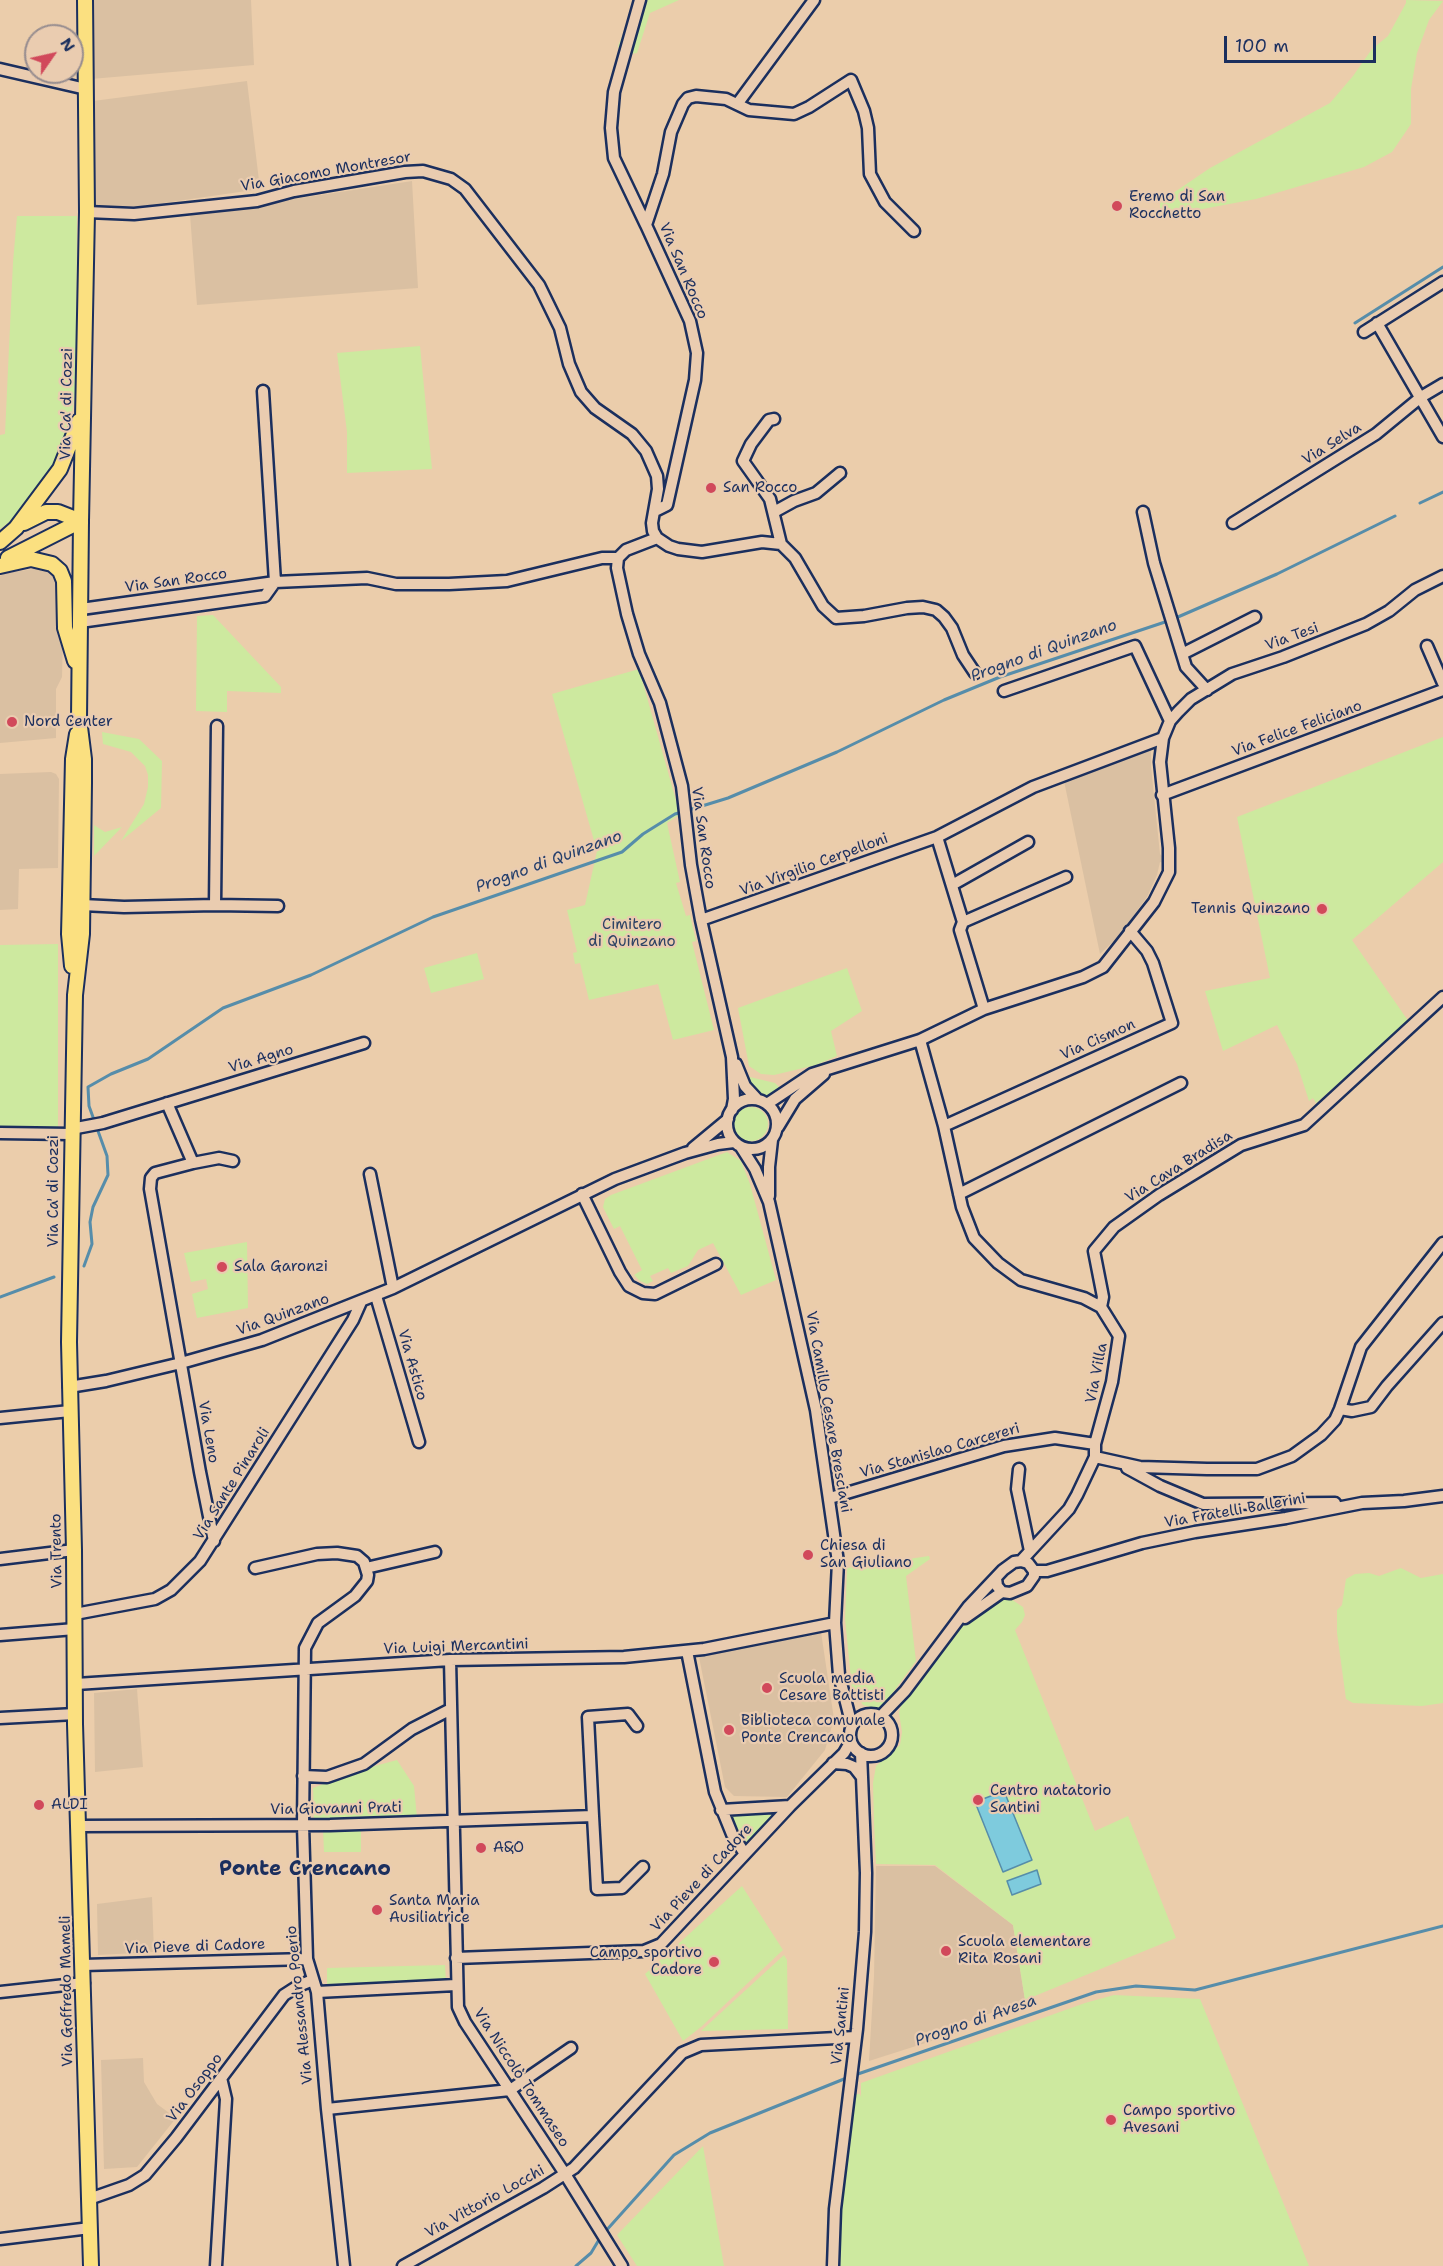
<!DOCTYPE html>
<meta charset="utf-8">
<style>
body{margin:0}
#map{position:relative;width:1443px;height:2266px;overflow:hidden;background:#ebcdab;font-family:"Shantell Sans",sans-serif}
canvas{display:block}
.north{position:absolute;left:24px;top:24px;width:60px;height:60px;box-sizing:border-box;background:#eaccb0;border:2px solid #978d8f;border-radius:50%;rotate:56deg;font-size:16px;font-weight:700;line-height:24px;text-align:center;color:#1b2f5e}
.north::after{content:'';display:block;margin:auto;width:21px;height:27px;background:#d1495b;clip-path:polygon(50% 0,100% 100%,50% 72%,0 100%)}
.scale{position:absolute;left:1224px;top:36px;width:152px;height:27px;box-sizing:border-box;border:3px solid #1b2f5e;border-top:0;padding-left:8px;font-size:18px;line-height:21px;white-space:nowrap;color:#1b2f5e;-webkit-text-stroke:4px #eaccb0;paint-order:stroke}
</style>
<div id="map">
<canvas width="1443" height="2266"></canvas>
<div class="north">N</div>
<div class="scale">100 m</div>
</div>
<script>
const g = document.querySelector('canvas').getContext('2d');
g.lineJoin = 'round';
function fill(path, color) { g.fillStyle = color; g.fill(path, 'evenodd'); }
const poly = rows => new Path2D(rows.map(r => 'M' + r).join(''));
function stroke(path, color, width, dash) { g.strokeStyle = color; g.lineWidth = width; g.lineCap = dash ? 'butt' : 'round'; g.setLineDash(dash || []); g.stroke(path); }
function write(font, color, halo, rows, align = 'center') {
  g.font = font + ' "Shantell Sans",sans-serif'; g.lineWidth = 4.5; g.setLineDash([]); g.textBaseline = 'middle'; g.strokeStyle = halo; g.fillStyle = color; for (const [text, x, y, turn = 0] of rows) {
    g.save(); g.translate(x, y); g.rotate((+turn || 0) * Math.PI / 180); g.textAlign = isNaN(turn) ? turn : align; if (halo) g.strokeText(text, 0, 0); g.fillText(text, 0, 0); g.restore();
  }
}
fill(poly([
 [90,0,251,0,254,65,91,79],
 [247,81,260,189,136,207,90,206,93,101],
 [412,181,418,288,197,305,190,215],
 [40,568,46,569,53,576,64,594,62,677,56,689,56,738,0,743,0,576,7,573],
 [1151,741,1151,766,1160,854,1169,864,1160,862,1157,875,1147,897,1118,937,1100,954,1064,781,1097,769],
 [51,772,56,774,59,779,58,868,19,869,18,909,0,910,0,774],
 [821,1632,834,1719,825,1750,787,1797,734,1796,725,1787,699,1657],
 [137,1689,143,1767,95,1772,94,1693],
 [876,1866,935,1866,1013,1925,1025,2000,965,2023,963,2031,869,2061,874,1976],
 [152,1897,154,1952,98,1955,97,1904],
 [143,2058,144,2082,157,2104,176,2118,137,2167,104,2169,101,2060]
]), '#dac0a2');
fill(poly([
 [640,0,679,0,650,13,637,53,622,55,618,46,624,32,645,11],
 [1406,0,1443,1,1429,20,1417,53,1411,89,1411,124,1392,152,1364,167,1256,199,1160,217,1160,202,1210,168,1330,103,1353,76,1372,49,1388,36,1406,3],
 [17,216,77,216,76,390,65,450,20,514,0,529,0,435,5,434,13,262],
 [420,346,432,469,347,473,347,432,337,353],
 [213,615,281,687,281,693,227,691,227,712,196,711,197,616],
 [639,669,677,804,679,815,667,823,680,882,676,883,686,916,690,915,696,941,692,942,714,1030,673,1040,658,984,589,1000,580,963,575,964,573,953,577,952,567,910,585,905,597,851,552,694],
 [102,732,139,739,162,761,161,808,121,841,144,804,148,787,148,775,145,766,131,752,103,744],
 [1443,737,1443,862,1352,940,1409,1022,1316,1103,1313,1098,1309,1101,1297,1064,1277,1025,1223,1051,1205,991,1270,978,1237,817],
 [94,825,105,832,122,827,94,856],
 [58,944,58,1129,0,1126,0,945],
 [477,953,484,979,431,993,424,968],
 [847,968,862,1011,831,1031,837,1056,816,1065,774,1075,761,1074,749,1066,738,1008],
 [750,1077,775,1083,783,1091,771,1096,759,1095,745,1079],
 '734 1124a17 17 0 1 1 34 0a17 17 0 1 1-34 0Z',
 [727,1152,741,1161,750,1184,776,1280,741,1295,713,1243,698,1250,688,1266,671,1273,668,1268,650,1276,653,1281,647,1284,640,1281,634,1275,642,1270,620,1226,614,1229,603,1207,605,1199,611,1195],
 [247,1242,248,1308,197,1318,192,1294,208,1289,206,1279,191,1282,184,1253],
 [929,1556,930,1559,906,1576,916,1661,880,1710,863,1705,852,1689,845,1619,847,1568],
 [1401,1568,1421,1578,1443,1574,1443,1703,1422,1706,1353,1703,1346,1699,1337,1633,1337,1610,1342,1605,1346,1579,1355,1574,1369,1573,1379,1576],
 [1011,1599,1023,1607,1025,1615,1022,1622,1015,1630,1095,1831,1128,1816,1176,1938,1025,2000,1013,1925,935,1865,876,1864,874,1823,873,1783,876,1766,900,1745,902,1732,899,1713,902,1702,953,1636,974,1615,1001,1600],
 [397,1760,414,1786,417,1818,314,1821,313,1788,360,1770],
 [781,1809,747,1846,737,1829,730,1811],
 [323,1830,361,1830,361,1852,324,1852],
 [742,1886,783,1950,701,2027,683,2041,645,1974],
 [784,1955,787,1960,788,2029,701,2031],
 [445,1965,446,1982,327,1984,327,1968],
 [1114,1995,1200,1999,1309,2266,840,2266,841,2211,856,2094,860,2094,861,2097,861,2083,1085,2003],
 [703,2146,724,2266,637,2266,617,2235]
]), '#cde99f');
const water = poly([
 [1004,1791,1032,1860,1003,1872,975,1802,1004,1791],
 [1037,1870,1041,1884,1012,1895,1007,1881,1037,1870]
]);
fill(water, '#7ecbdd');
stroke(water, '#568daa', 1.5);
stroke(poly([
 [1355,323,1443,267],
 [1420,503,1443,492],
 [689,810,728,798,837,752,944,700,1000,677,1171,620,1277,574,1395,516],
 [84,1266,92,1244,90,1222,93,1207,108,1175,107,1156,89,1106,88,1087,111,1074,148,1059,223,1008,311,975,433,917,622,852,643,834,675,814,682,812],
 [0,1297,54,1277],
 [855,2075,1096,1992,1136,1986,1195,1990,1443,1926],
 [604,2233,674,2155,710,2133,849,2077],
 [576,2266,591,2253,600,2238]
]), '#568daa', 3);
const minor = poly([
 [640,0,614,92,611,128,614,158,646,225],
 [0,69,86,89],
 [738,103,814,0],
 [87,212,134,214,257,201,294,191,405,172,423,171,451,179,465,189,539,285,560,328,569,364,581,392,595,408,632,434,646,451,657,476,658,489,652,523,653,531,657,538,669,546,678,549,702,552,762,542,781,544,795,558,823,606,836,618,864,616,907,608,923,607,936,610,944,617,952,628,963,655,975,673],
 [1377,323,1443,437],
 [1364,332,1443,282],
 [263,391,275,582],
 [774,419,769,420,751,444,743,461,770,499,781,544],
 [655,511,667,505,695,380,697,353,690,321,646,225,663,174,671,132,683,104,688,98,696,96,726,99,749,110,794,114,809,107,851,80,864,111,868,128,870,174,885,202,914,231],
 [774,512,794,501,816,493,840,473],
 [1143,512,1154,563,1186,667,1207,690],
 [1233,523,1376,434,1421,397,1443,384],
 [657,538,626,550,618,558,617,568,627,614,639,654,660,703,682,786,691,865,701,920,732,1057,734,1099,732,1110],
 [81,609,275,582,367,578,396,584,449,584,507,581,602,558,618,558],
 [80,622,265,596,275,582],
 [1427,646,1443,683],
 [1182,654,1255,617],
 [1004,691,1135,646,1170,721],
 [1162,795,1443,690],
 [937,837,963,922,960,930,984,1009],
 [952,885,1028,842],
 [82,905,124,907,215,905,278,906],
 [215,905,217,726],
 [701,920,937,837,1033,787,1163,738],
 [963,922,1066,877],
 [920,1040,944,1126,962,1207,974,1238,998,1263,1021,1280,1084,1298,1101,1307,1119,1336,1112,1382,1095,1444,1095,1457,1077,1495,1069,1509,1021,1561],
 [736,1064,745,1086,757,1099],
 '727 1124a25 25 0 1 1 50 0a25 25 0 1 1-50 0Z',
 [167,1103,193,1163,219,1158,233,1161],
 [767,1104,812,1074,920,1040,984,1009,1083,977,1103,967,1154,902,1169,872,1169,848,1160,762,1163,738,1170,721,1178,712,1191,699,1232,674,1283,657,1366,624,1389,611,1415,590,1443,576],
 [944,1126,1172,1023,1153,963,1147,951,1130,931],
 [778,1127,795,1099,824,1074],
 [71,1129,103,1123,364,1043],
 [0,1133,71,1134],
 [741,1147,755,1169,769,1202,816,1410,838,1562,835,1623,839,1675,852,1726],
 [693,1148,728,1119],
 [193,1163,155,1173,151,1178,150,1189,200,1472,214,1541],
 [370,1174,393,1288],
 [582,1194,620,1272,629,1286,643,1293,655,1294,716,1264],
 [959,1194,1181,1083],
 [769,1196,769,1167,772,1140],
 [376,1296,419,1442],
 [1101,1307,1103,1297,1094,1251,1114,1227,1159,1195,1241,1145,1304,1125,1443,997],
 [69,1387,106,1381,181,1363,262,1340,393,1288,615,1179,685,1153,718,1144,734,1142],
 [1340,1409,1352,1411,1371,1407,1387,1386,1443,1323],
 [0,1418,70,1411],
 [1095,1457,1140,1467,1207,1469,1257,1469,1292,1456,1321,1435,1335,1420,1340,1409,1361,1347,1443,1243],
 [1127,1468,1160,1486,1203,1504,1335,1503],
 [1019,1469,1017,1489,1030,1551],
 [830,1498,1004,1446,1055,1438,1095,1444],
 [0,1559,74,1550],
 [255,1568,317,1554,337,1553,357,1556,364,1562,368,1575,367,1581,355,1596,318,1623,305,1648,303,1825,307,1959,317,1992,327,2109,344,2266],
 [366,1568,435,1552],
 [1034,1571,1047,1571,1142,1543,1195,1532,1286,1518,1362,1503,1404,1501,1443,1496],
 [75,1614,155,1599,171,1590,200,1561,353,1320,361,1302],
 [965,1618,1002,1592],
 [0,1635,75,1629],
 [687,1651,715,1792,732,1834,745,1854],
 [450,1660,458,2007,465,2022,565,2174,622,2266],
 [76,1684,450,1660,624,1657,704,1649,835,1623],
 '850 1735a21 21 0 1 1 42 0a21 21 0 1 1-42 0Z',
 [880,1717,905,1691,968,1607,1003,1570,1014,1562,1021,1561,1028,1563,1034,1571,1034,1576,1027,1586,1010,1593,1002,1592,997,1586,996,1578],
 [0,1718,75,1714],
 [833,1763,847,1764,854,1767,861,1776],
 [303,1776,327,1777,364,1764,412,1729,451,1709],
 [721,1810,790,1806],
 [593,1816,588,1717,628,1714,637,1726],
 [80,1826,330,1825,593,1816,597,1889,622,1888,643,1867],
 [456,1958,644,1951,661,1944,790,1806,844,1753,851,1741],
 [83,1965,307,1959],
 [0,1992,84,1983],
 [317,1992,456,1985],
 [327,2109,510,2090,571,2048],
 [89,2199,129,2185,145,2175,176,2138,284,1995,298,1986,313,1980],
 [0,2239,90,2228],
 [216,2266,226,2099,221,2078],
 [403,2266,543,2188,574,2168,682,2053,701,2045,856,2037],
 [833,2266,835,2209,857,2029,865,1932,866,1873,861,1753]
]);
const major = poly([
 [85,0,87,212,81,521,79,719,84,759,84,783,82,934,75,995,69,1342,74,1550,75,1724,91,2266],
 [24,523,46,512,58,512,81,521],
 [0,542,16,528,60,469,79,421],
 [8,558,81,521],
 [0,566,31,559,52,564,60,571,64,581,65,628,75,661],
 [72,966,69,934,70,895,73,759,77,734]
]);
stroke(minor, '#1b2f5e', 15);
stroke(major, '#1b2f5e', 18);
stroke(minor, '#eaccb0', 10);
stroke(major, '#fbe080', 14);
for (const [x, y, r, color] of [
 [1117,206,6,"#d1495b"],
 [711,488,6,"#d1495b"],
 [12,722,6,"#d1495b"],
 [1322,909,6,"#d1495b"],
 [222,1267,6,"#d1495b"],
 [808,1555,6,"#d1495b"],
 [767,1688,6,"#d1495b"],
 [729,1730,6,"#d1495b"],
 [978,1800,6,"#d1495b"],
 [39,1805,6,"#d1495b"],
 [481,1848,6,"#d1495b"],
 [377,1910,6,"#d1495b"],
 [946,1951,6,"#d1495b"],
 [714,1962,6,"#d1495b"],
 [1111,2120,6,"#d1495b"]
]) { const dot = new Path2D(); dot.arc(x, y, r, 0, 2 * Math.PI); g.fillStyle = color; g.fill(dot); stroke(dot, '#eaccb0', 2); }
write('15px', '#1b2f5e', '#eaccb0', [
 ["Via Giacomo Montresor",326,172,-10],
 ["Via San Rocco",683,271,67],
 ["Via Ca' di Cozzi",67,404,-89],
 ["Via Selva",1332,444,-32],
 ["Via San Rocco",176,581,-8],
 ["Via Tesi",1292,637,-20],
 ["Via Felice Feliciano",1297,729,-20],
 ["Via San Rocco",703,838,82],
 ["Via Virgilio Cerpelloni",814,865,-20],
 ["Via Cismon",1098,1040,-24],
 ["Via Agno",261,1059,-17],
 ["Via Cava Bradisa",1179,1167,-32],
 ["Via Ca' di Cozzi",54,1191,-90],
 ["Via Quinzano",283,1315,-20],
 ["Via Astico",412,1365,74],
 ["Via Villa",1097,1373,-79],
 ["Via Camillo Cesare Bresciani",828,1412,80],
 ["Via Leno",208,1432,80],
 ["Via Stanislao Carcereri",940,1451,-16],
 ["Via Sante Pinaroli",232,1484,-58],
 ["Via Fratelli Ballerini",1235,1511,-10],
 ["Via Trento",57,1551,-91],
 ["Via Luigi Mercantini",456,1647,-2],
 ["Via Giovanni Prati",336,1809,-1],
 ["Via Pieve di Cadore",702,1878,-47],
 ["Via Pieve di Cadore",195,1947,-2],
 ["Via Goffredo Mameli",67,1991,-91],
 ["Via Alessandro Poerio",300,2005,-96],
 ["Via Santini",841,2026,-84],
 ["Via Niccolò Tommaseo",521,2078,57],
 ["Via Osoppo",195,2088,-53],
 ["Via Vittorio Locchi",485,2202,-29]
]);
write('15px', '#1b2f5e', '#eaccb0', [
 ["Eremo di San",1129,197],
 ["Rocchetto",1129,214],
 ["San Rocco",723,488],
 ["Nord Center",24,722],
 ["Tennis Quinzano",1310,909,"right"],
 ["Sala Garonzi",234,1267],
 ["Chiesa di",820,1546],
 ["San Giuliano",820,1563],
 ["Scuola media",779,1679],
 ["Cesare Battisti",779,1696],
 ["Biblioteca comunale",741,1721],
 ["Ponte Crencano",741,1738],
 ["Centro natatorio",990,1791],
 ["Santini",990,1808],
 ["ALDI",51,1805],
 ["A&O",493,1848],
 ["Santa Maria",389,1901],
 ["Ausiliatrice",389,1918],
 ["Scuola elementare",958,1942],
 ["Rita Rosani",958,1959],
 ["Campo sportivo",702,1953,"right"],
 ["Cadore",702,1970,"right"],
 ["Campo sportivo",1123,2111],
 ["Avesani",1123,2128]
], 'left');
write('15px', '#2d4264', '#eaccb0', [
 ["Cimitero",632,925],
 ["di Quinzano",632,942]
]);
write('italic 16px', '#253f6b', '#eaccb0', [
 ["Progno di Quinzano",1044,651,-20],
 ["Progno di Quinzano",549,862,-20],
 ["Progno di Avesa",976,2021,-19]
]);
write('bold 21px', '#1b2f5e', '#eaccb0', [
 ["Ponte Crencano",305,1870]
]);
</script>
